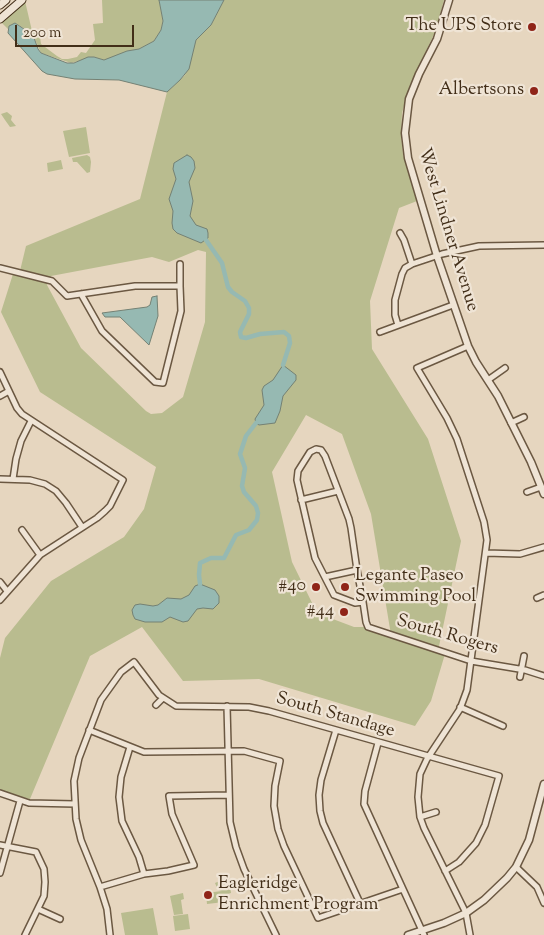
<!DOCTYPE html>
<style>
body{margin:0}
#map{position:relative;width:544px;height:935px;overflow:hidden;background:#e6d6bf;font-family:"Sorts Mill Goudy",serif}
canvas{display:block}
.scale{position:absolute;left:15px;top:25px;width:119px;height:22px;box-sizing:border-box;border:2px solid #422e18;border-top:0;padding-left:6px;font-size:15px;line-height:18px;white-space:nowrap;color:#422e18;-webkit-text-stroke:4px #efe4d5;paint-order:stroke}
</style>
<div id="map">
<canvas width="544" height="935"></canvas>
<div class="scale">200 m</div>
</div>
<script>
const g = document.querySelector('canvas').getContext('2d');
g.lineJoin = 'round';
function fill(path, color) { g.fillStyle = color; g.fill(path, 'evenodd'); }
const poly = rows => new Path2D(rows.map(r => 'M' + r).join(''));
function stroke(path, color, width, dash) { g.strokeStyle = color; g.lineWidth = width; g.lineCap = dash ? 'butt' : 'round'; g.setLineDash(dash || []); g.stroke(path); }
function write(font, color, halo, rows, align = 'center') {
  g.font = font + ' "Sorts Mill Goudy",serif'; g.lineWidth = 4.5; g.setLineDash([]); g.textBaseline = 'middle'; g.strokeStyle = halo; g.fillStyle = color; for (const [text, x, y, turn = 0] of rows) {
    g.save(); g.translate(x, y); g.rotate((+turn || 0) * Math.PI / 180); g.textAlign = isNaN(turn) ? turn : align; if (halo) g.strokeText(text, 0, 0); g.fillText(text, 0, 0); g.restore();
  }
}
fill(poly([
 [102,0,159,0,163,21,161,30,154,41,139,49,127,51,110,59,104,60,94,57,71,63,41,53,32,33,15,23,9,26,8,29,1,22,25,1,32,31,40,37,41,44,57,56,62,59,68,59,77,57,81,52,86,53,95,40,93,24,103,23],
 [224,0,444,0,436,30,410,85,402,113,401,137,403,154,417,201,399,208,370,301,372,349,428,439,461,541,438,651,445,654,431,701,415,726,259,679,183,681,142,627,90,656,30,799,20,797,0,790,0,658,5,638,51,581,124,537,144,509,156,467,40,392,1,312,13,274,19,275,26,246,140,199,167,92,185,75,196,40,211,25],
 [198,250,206,252,205,322,183,397,162,413,151,414,146,411,81,348,47,285,51,276,152,257,169,262],
 [306,415,342,434,371,514,391,635,368,627,354,627,317,613,292,562,272,472],
 [7,112,12,116,11,120,16,126,10,127,5,120,1,114],
 [86,127,90,153,69,157,63,131],
 [87,155,90,157,91,162,90,172,87,173,77,162,73,162,72,158],
 [61,160,63,169,48,172,47,163],
 [229,877,231,893,223,895,224,902,207,904,206,893,222,891,218,890,215,883],
 [183,893,184,899,181,900,183,914,174,915,170,896],
 [153,908,158,935,125,935,121,913],
 [188,914,190,929,175,931,173,916]
]), '#b9bc8f');
const water = poly([
 [159,0,224,0,211,25,196,40,189,69,180,80,167,92,119,80,75,79,47,74,42,71,8,33,9,26,15,23,33,35,38,49,41,53,67,63,74,63,88,57,94,57,104,60,127,51,139,49,154,41,161,30,163,21,159,0],
 [187,155,191,157,194,161,195,168,189,182,193,201,190,216,196,225,207,229,208,233,208,238,201,243,177,233,173,229,172,223,173,211,169,199,176,179,173,169,174,163,187,155],
 [157,296,158,316,149,345,120,317,105,317,102,313,147,307,150,305,152,297,157,296],
 [283,365,296,375,296,380,283,396,280,411,275,423,259,425,256,423,255,419,264,405,262,390,264,386,273,380,283,365],
 [200,584,215,590,219,596,219,603,213,609,203,608,197,609,188,621,183,622,170,617,162,622,145,622,135,619,133,615,132,610,135,605,140,604,153,606,158,605,167,598,181,599,189,595,195,586,200,584]
]);
fill(water, '#96b9b2');
stroke(water, '#748174', 1);
stroke(poly([
 [206,240,222,263,228,287,232,292,245,301,249,308,249,314,240,332,241,337,246,338,260,334,284,332,289,336,290,343,283,365],
 [200,584,199,575,200,563,211,558,224,558,236,535,249,530,257,520,258,513,256,506,244,492,242,486,245,468,240,454,246,436,256,423]
]), '#96b9b2', 4.5);
const minor = poly([
 [400,233,404,240,412,264],
 [0,268,52,281,67,296,135,286,180,286,181,311,163,383,155,382,102,331,81,294],
 [180,286,180,264],
 [398,325,395,315,395,300,402,274,405,268,412,264,442,254,479,246,544,245],
 [380,332,453,305],
 [468,346,417,368,447,418,457,439,484,522,487,540,467,690,460,709,427,759,420,774,418,797,420,817,424,828,466,913,470,935],
 [0,372,17,408,22,414,123,480,110,506,105,511,97,518,40,555,0,600],
 [488,380,505,368],
 [0,396,9,391],
 [511,423,524,417],
 [0,479,30,480,45,484,56,491,66,503,82,527],
 [13,479,16,459,21,441,31,421],
 [527,492,541,487],
 [301,500,338,491],
 [22,530,40,555],
 [486,553,520,554,544,547],
 [325,577,357,570],
 [0,582,7,591],
 [537,598,544,595],
 [363,602,355,603,334,595,315,558,297,480,298,471,310,452,316,449,321,450,325,456,349,519,351,528,357,570,363,602,366,622,368,627,471,661,525,670,544,676],
 [520,677,524,656],
 [156,705,163,698],
 [227,706,230,822,236,847,244,869,276,935],
 [460,707,503,726],
 [89,730,144,752,244,751,280,761,275,786,274,806,278,829,284,846,318,918,403,889],
 [336,730,321,780,319,795,320,811,323,823,360,903],
 [378,743,365,791,364,804,424,935],
 [130,747,121,777,119,797,122,821,139,857,144,874],
 [0,793,29,803,75,804],
 [420,817,436,812],
 [0,845,36,852,44,869,45,882,44,896,25,935],
 [516,867,537,887,544,903],
 [0,873,20,801],
 [100,887,144,874,168,871,194,865,172,814,169,796,229,795],
 [38,909,60,919],
 [110,935,107,909,100,887,81,840,76,819,74,781,79,758,101,700,121,672,134,662,159,695,176,706,249,707,269,711,499,776,485,825,476,843,459,862,445,871]
]);
const tertiary = poly([
 [449,0,437,39,419,74,409,99,405,133,408,158,437,256,468,346,476,362,498,396,531,462,544,494],
 [408,935,444,923,466,913,484,900,507,878,516,867,529,840,544,784]
]);
const secondary = poly([
 [0,5,6,0],
 [0,19,22,0]
]);
stroke(minor, '#6b5842', 8);
stroke(tertiary, '#6b5842', 9);
stroke(secondary, '#422e18', 9);
stroke(minor, '#efe4d5', 5);
stroke(tertiary, '#efe4d5', 6);
stroke(secondary, '#efe4d5', 7);
for (const [x, y, r, color] of [
 [532,27,5,"#8f2418"],
 [534,91,5,"#8f2418"],
 [316,587,5,"#8f2418"],
 [345,587,5,"#8f2418"],
 [344,612,5,"#8f2418"],
 [208,895,5,"#8f2418"]
]) { const dot = new Path2D(); dot.arc(x, y, r, 0, 2 * Math.PI); g.fillStyle = color; g.fill(dot); stroke(dot, '#efe4d5', 2); }
write('18px', '#422e18', '#efe4d5', [
 ["The UPS Store",522,27],
 ["Albertsons",524,91],
 ["Legante Paseo",355,577,"left"],
 ["Swimming Pool",355,598,"left"],
 ["#40",306,587],
 ["#44",334,612],
 ["Eagleridge",218,885,"left"],
 ["Enrichment Program",218,906,"left"]
], 'right');
write('18px', '#422e18', '#efe4d5', [
 ["West Lindner Avenue",447,230,73],
 ["South Rogers",447,636,16],
 ["South Standage",335,716,16]
]);
</script>
